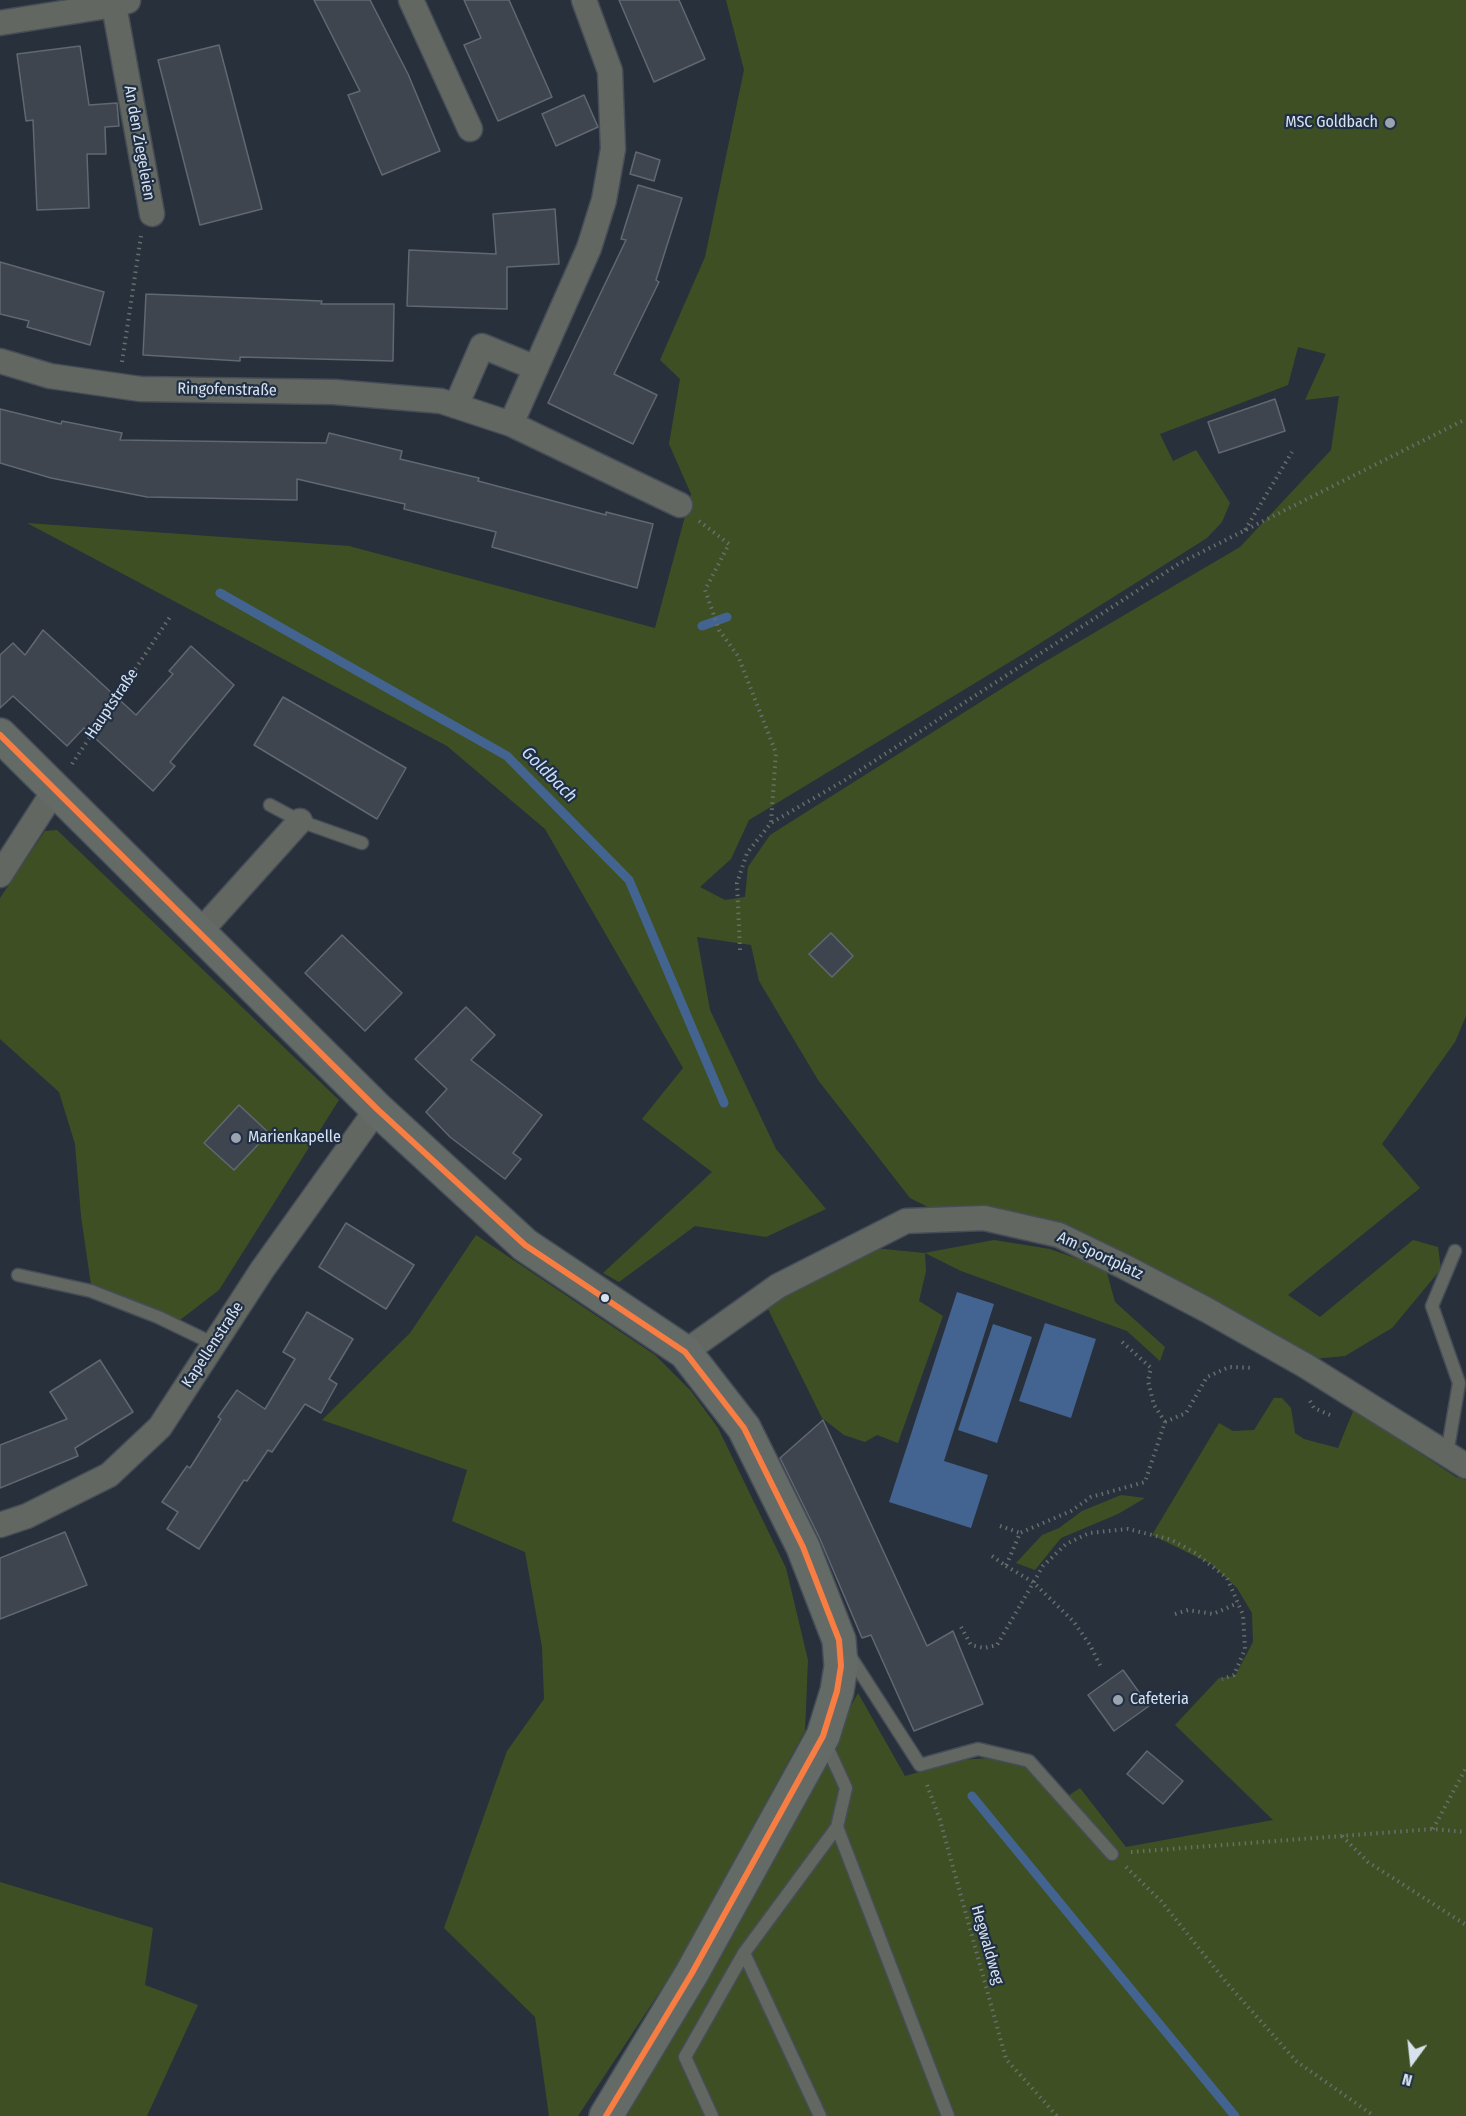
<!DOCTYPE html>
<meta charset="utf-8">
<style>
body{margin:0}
#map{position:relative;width:1466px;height:2116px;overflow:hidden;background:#28303c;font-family:"Fira Sans Condensed",sans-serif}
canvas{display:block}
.north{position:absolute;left:1382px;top:2032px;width:60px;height:60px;-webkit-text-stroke:4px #202f44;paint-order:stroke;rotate:195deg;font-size:16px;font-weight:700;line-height:24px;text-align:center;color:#d8e2ef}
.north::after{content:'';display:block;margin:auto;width:21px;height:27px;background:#d8e2ef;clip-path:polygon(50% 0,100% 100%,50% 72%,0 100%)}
</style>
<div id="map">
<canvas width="1466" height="2116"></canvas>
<div class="north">N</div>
</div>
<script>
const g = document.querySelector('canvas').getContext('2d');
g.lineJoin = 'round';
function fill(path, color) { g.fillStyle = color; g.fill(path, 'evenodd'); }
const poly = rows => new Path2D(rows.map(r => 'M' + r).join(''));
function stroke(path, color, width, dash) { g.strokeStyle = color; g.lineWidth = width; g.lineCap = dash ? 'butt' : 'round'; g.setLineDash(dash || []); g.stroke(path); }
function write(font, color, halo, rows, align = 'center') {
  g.font = font + ' "Fira Sans Condensed",sans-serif'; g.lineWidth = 4.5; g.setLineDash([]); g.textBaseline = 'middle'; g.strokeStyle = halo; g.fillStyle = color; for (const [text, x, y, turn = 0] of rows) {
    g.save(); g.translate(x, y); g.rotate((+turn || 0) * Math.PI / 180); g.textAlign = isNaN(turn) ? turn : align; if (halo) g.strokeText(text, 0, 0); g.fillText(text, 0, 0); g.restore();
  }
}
fill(poly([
 [726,0,1466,0,1466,1016,1455,1042,1382,1144,1420,1188,1288,1295,1320,1317,1413,1240,1438,1247,1441,1269,1392,1328,1345,1356,1313,1359,1130,1256,1057,1225,930,1208,910,1198,818,1080,759,981,751,945,697,937,710,1010,776,1149,826,1209,766,1237,695,1226,619,1282,603,1273,712,1172,642,1119,683,1068,545,829,447,746,27,523,349,546,655,628,691,494,669,444,680,379,660,360,705,257,744,70],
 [1298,347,1326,354,1305,400,1339,396,1331,450,1240,547,1036,667,770,835,748,867,745,897,725,900,700,887,731,859,749,820,1023,654,1207,538,1222,522,1230,503,1196,450,1173,461,1160,434,1288,385],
 [57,830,339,1100,219,1290,180,1320,91,1285,81,1216,75,1144,59,1092,0,1039,0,898,45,831],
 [476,1235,655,1355,691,1391,718,1428,786,1568,808,1660,805,1731,678,1964,578,2116,549,2116,535,2017,444,1928,507,1751,544,1699,542,1647,525,1552,452,1521,467,1470,322,1420,410,1333],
 [994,1240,1050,1249,1106,1269,1115,1302,1165,1347,1160,1361,1127,1331,961,1271,925,1253,926,1271,919,1301,943,1316,898,1443,877,1435,865,1442,844,1435,822,1418,764,1301,864,1247,924,1253],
 [1274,1398,1282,1398,1291,1408,1295,1433,1304,1439,1338,1448,1354,1409,1456,1477,1466,1480,1466,2116,625,2116,651,2075,858,1693,905,1776,962,1760,1016,1756,1059,1802,1080,1788,1126,1847,1273,1820,1175,1725,1219,1678,1235,1676,1253,1642,1252,1613,1237,1588,1211,1564,1152,1535,1219,1423,1233,1431,1254,1430],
 [1121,1495,1145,1498,1118,1514,1061,1538,1035,1570,1016,1563,1042,1535,1059,1528,1082,1511],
 [0,1882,153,1928,145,1985,198,2005,147,2116,0,2116]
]), '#3e5023');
fill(poly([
 [957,1292,994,1304,944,1461,988,1475,971,1528,889,1502],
 [1045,1323,1096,1339,1071,1418,1019,1401],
 [993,1324,1032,1337,997,1443,958,1430]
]), '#436490');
stroke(poly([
 [220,593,507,756,629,880,724,1103],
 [702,626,727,617],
 [972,1796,1235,2116]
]), '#436490', 9);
const building = poly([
 [314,0,370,0,408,74,440,151,382,175,348,95,360,91,314,0],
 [464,0,509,0,552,97,498,121,464,45,481,38,464,0],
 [619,0,679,0,705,59,654,82,619,0],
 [219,45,262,209,200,225,158,60,219,45],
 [80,46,89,105,117,103,119,126,105,127,106,154,87,154,89,208,37,210,33,120,26,121,17,54,80,46],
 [584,95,598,127,556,146,542,114,584,95],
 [636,152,660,160,654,181,630,174,636,152],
 [638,185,682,198,656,280,659,282,614,374,657,395,633,444,548,403,626,240,621,239,638,185],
 [555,209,559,264,507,267,507,309,407,306,409,250,496,254,493,214,555,209],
 [0,262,104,292,90,345,27,327,29,321,0,314,0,262],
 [146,294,322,301,321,304,394,304,393,361,240,357,240,361,143,355,146,294],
 [1275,399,1285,431,1219,453,1208,422,1275,399],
 [0,409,61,424,62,421,122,433,120,440,326,443,329,433,402,451,400,459,479,478,478,481,606,515,606,512,653,524,637,588,492,547,496,532,404,509,405,504,297,479,297,500,147,497,51,478,0,463,0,409],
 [43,630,136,715,173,674,169,671,191,646,234,685,170,762,175,766,153,791,84,728,67,746,13,696,0,708,0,655,13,643,25,655,43,630],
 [283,697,406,768,377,819,254,745,283,697],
 [831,933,853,956,832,977,809,954,831,933],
 [342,935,402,993,365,1031,305,973,342,935],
 [466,1007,495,1035,471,1060,542,1115,513,1153,521,1159,505,1179,450,1137,426,1112,447,1089,415,1059,466,1007],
 [239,1105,269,1133,234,1170,204,1143,239,1105],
 [346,1223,414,1265,386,1309,319,1267,346,1223],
 [307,1312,353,1339,329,1379,337,1384,321,1413,305,1404,272,1452,268,1450,247,1481,244,1480,199,1549,167,1529,178,1512,162,1502,187,1466,190,1468,221,1419,218,1417,237,1390,265,1409,295,1359,283,1352,307,1312],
 [100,1360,133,1412,75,1448,78,1456,0,1488,0,1445,67,1419,50,1392,100,1360],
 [823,1420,927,1646,953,1631,983,1704,914,1731,871,1635,862,1638,820,1539,780,1458,823,1420],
 [65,1532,87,1585,0,1619,0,1558,65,1532],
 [1123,1670,1149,1706,1114,1731,1088,1695,1123,1670],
 [1147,1751,1183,1781,1163,1804,1127,1774,1147,1751]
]);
fill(building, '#3f454f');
stroke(building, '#616872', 1.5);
const lane = poly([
 [270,805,300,821,362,843],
 [18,1275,91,1291,158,1317,214,1344],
 [1447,1454,1459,1383,1432,1306,1455,1251],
 [850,1656,920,1765,978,1749,1029,1761,1112,1854],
 [824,1740,846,1788,837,1827,948,2116],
 [744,1953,820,2116],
 [712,2116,685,2057,744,1953,837,1827]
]);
const street = poly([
 [113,0,152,214],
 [411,0,470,129],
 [0,23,114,5,128,1],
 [0,361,50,376,140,389,334,392,441,401,511,424,680,505],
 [456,406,482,346,536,368],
 [511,424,589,248,604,200,613,149,610,71,584,0],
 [0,875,54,791],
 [199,933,300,821],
 [685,1352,778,1286,906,1221,984,1218,1059,1235,1123,1266,1207,1310,1306,1366,1466,1466],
 [0,1525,27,1516,109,1475,160,1427,262,1270,377,1109]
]);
const secondary = poly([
 [0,735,377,1109,525,1245,685,1352,744,1428,803,1547,839,1640,841,1666,837,1691,823,1736,692,1973,606,2116]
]);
stroke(lane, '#464d57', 15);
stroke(street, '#464d57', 27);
stroke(secondary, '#464d57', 36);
stroke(poly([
 [122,362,141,236],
 [699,521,729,544,705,590,719,630,738,656,776,753,771,822],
 [1245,530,1292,452],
 [72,764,170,617],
 [740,950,737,883,747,853,771,823,845,780,1180,563,1466,419],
 [1310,1401,1314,1408,1330,1415],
 [1165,1422,1186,1413,1207,1377,1229,1367,1253,1368],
 [1000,1526,1020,1533],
 [992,1556,1006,1566,1020,1533,1071,1511,1091,1497,1145,1482,1165,1422,1154,1405,1148,1381,1151,1368,1119,1339],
 [1006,1566,1033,1582,1074,1622,1090,1645,1102,1669],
 [1175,1614,1188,1610,1213,1614,1238,1603],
 [961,1627,971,1645,984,1648,997,1645,1043,1566,1066,1544,1089,1533,1128,1529,1172,1540,1195,1553,1227,1578,1243,1615,1245,1649,1234,1675,1222,1679],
 [927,1785,940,1820,1006,2059,1057,2116],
 [1433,1829,1466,1768],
 [1342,1836,1368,1862,1466,1925],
 [1131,1852,1433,1829,1466,1832],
 [1126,1867,1161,1901,1226,1982,1296,2061,1374,2116]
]), '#696d6c', 4, [1.5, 4.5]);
stroke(lane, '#636762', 12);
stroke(street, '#636762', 24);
stroke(secondary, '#646a66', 33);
stroke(poly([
 [0,735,377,1109,525,1245,685,1352,744,1428,803,1547,839,1640,841,1666,837,1691,823,1736,692,1973,606,2116]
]), '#f77d43', 6);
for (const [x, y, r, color] of [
 [1390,123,6,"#9aa4b0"],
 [236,1138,6,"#9aa4b0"],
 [605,1298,5,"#d8e2ef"],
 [1118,1700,6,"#9aa4b0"]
]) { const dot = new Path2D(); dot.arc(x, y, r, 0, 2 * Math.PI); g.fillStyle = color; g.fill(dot); stroke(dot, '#202f44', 2); }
write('16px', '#d8e2ef', '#202f44', [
 ["MSC Goldbach",1378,123,"right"],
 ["Marienkapelle",248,1138],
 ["Cafeteria",1130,1700]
], 'left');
write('16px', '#d8e2ef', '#202f44', [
 ["An den Ziegeleien",139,143,80],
 ["Ringofenstraße",227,390,1],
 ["Hauptstraße",112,704,-56],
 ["Am Sportplatz",1100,1256,25],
 ["Kapellenstraße",213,1345,-57],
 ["Hegwaldweg",987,1945,74]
]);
write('italic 18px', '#c8defb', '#202f44', [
 ["Goldbach",549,775,45]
]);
</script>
